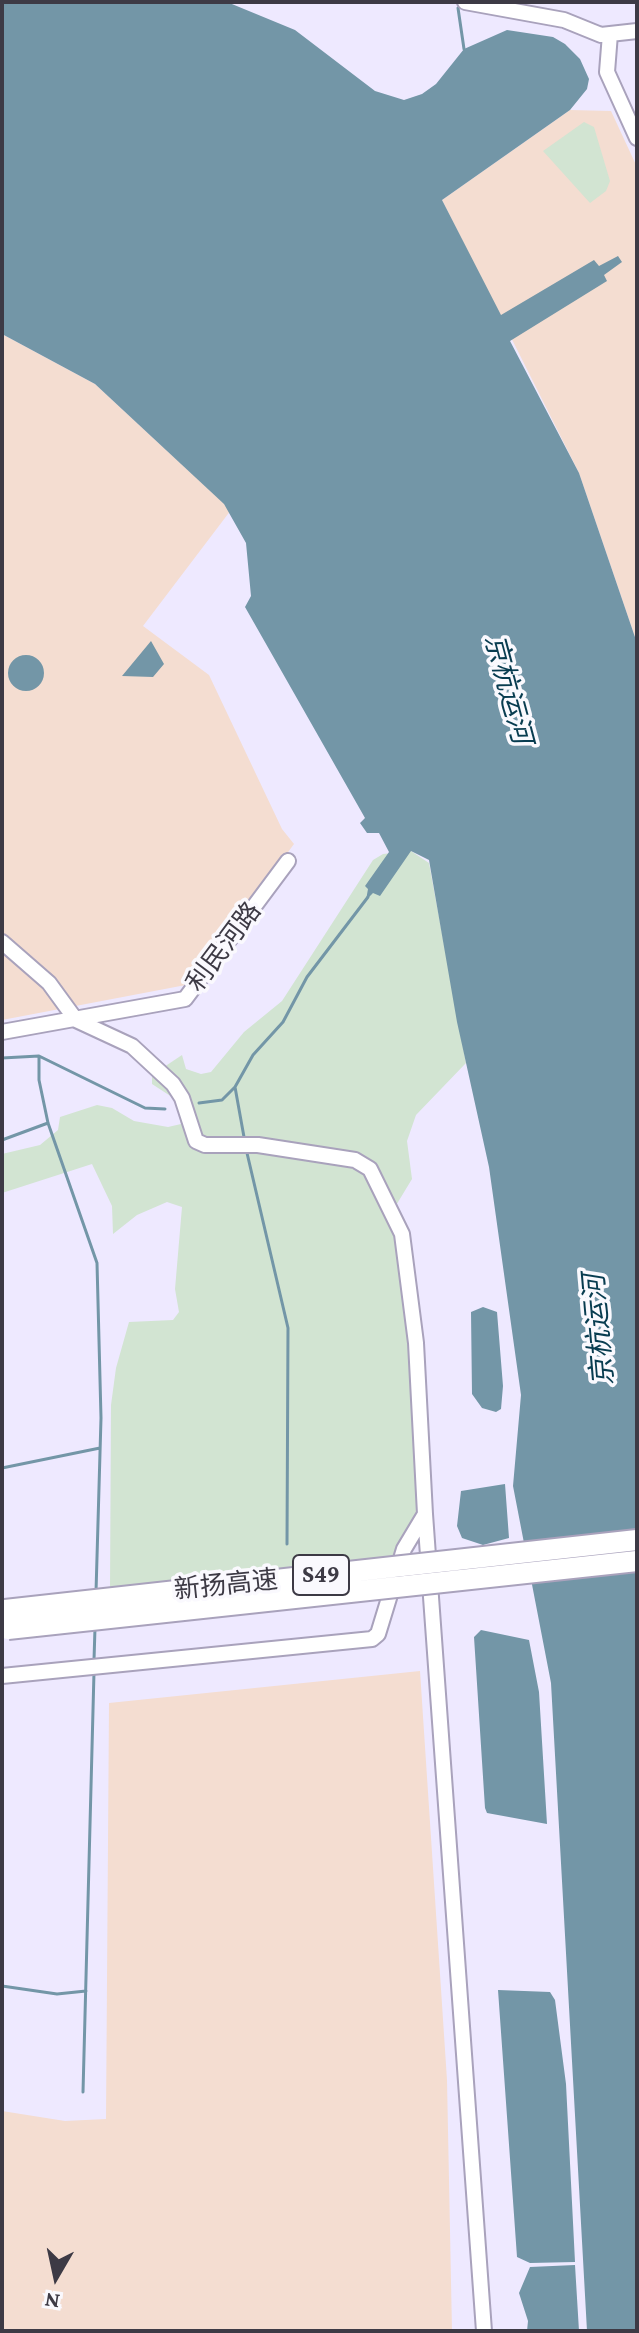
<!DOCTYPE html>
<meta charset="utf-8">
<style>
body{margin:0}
#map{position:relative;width:639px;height:2333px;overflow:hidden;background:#eee9ff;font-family:"Crimson Pro",serif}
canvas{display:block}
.frame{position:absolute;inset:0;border:4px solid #3d3a45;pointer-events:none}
.north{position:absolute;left:16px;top:2237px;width:80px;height:80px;-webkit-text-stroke:6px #faf9fe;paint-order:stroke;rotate:189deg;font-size:22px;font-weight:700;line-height:32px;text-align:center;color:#3d3a45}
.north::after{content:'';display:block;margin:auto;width:28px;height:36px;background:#3d3a45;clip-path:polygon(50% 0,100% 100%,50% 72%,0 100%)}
</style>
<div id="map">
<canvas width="639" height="2333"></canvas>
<div class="frame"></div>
<div class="north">N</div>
</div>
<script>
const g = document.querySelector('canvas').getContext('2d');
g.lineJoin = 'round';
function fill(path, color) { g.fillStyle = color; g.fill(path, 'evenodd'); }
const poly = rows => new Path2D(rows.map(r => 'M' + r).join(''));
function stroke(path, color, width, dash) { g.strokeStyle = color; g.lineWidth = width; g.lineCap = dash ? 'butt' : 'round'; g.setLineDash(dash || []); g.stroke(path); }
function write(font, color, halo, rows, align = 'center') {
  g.font = font + ' "Crimson Pro","Noto Sans SC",serif'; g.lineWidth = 7; g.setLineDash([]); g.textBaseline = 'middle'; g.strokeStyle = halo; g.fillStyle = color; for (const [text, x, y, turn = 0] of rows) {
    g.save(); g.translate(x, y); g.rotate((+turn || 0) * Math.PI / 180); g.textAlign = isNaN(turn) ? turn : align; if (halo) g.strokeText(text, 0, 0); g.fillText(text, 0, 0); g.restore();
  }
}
fill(poly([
 [570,110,611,111,637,167,637,643,579,473,442,200],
 [2,334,95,384,231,510,143,626,209,675,282,829,294,844,191,984,2,1020],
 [420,1671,447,2080,452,2331,2,2331,2,2111,65,2121,106,2119,109,1703]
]), '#f4ddd1');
fill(poly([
 [584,122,594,127,610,181,606,191,590,203,543,151],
 [411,851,429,863,466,1063,416,1115,407,1141,412,1179,392,1212,405,1247,431,1515,394,1559,110,1590,111,1405,116,1368,129,1322,173,1320,179,1312,175,1289,182,1207,167,1202,137,1215,113,1234,112,1206,92,1164,2,1193,2,1154,40,1145,58,1130,60,1117,97,1105,112,1108,134,1121,168,1127,181,1124,175,1099,152,1084,152,1075,182,1055,186,1069,201,1074,211,1072,244,1032,282,1001,373,860,383,854]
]), '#d2e4d2');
fill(poly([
 [2,2,227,2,295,30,375,91,404,100,422,94,436,84,464,49,507,30,553,37,565,44,580,59,589,79,587,89,570,110,442,200,501,315,594,260,599,266,618,256,622,262,604,275,607,281,510,341,579,473,637,643,637,2331,587,2331,551,1683,513,1486,521,1395,489,1167,457,1022,429,860,411,851,380,896,373,893,366,900,368,889,365,886,389,852,379,833,367,833,360,823,365,818,245,607,251,596,246,543,224,504,95,384,2,334],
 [151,641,164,664,153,677,122,676],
 '8 673a18 18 0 1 1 36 0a18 18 0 1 1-36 0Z',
 [483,1307,497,1312,503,1386,501,1409,496,1412,482,1408,472,1394,471,1312],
 [505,1484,509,1538,483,1545,462,1538,457,1526,461,1491],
 [481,1630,529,1640,539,1692,547,1824,487,1813,485,1808,474,1637],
 [498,1990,550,1992,555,2000,566,2084,575,2262,530,2263,517,2257],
 [575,2265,579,2331,527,2331,528,2321,519,2293,530,2267]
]), '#7396a7');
stroke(poly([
 [458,8,464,49],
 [39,1056,39,1080,48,1123,97,1263,101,1418,96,1592],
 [2,1058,39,1056,145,1108,165,1109],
 [235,1087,244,1137],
 [199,1103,222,1100,235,1087,253,1055,283,1022,307,977,368,897],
 [2,1140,48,1123],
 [247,1153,288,1328,287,1544],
 [2,1468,100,1448],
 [94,1660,95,1628],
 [2,1986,57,1994,86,1991],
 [83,2092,94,1672]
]), '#7396a7', 3);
const minor = poly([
 [465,2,564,20,601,35,637,31],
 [610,34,607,72,637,138],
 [2,942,49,983,76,1020,132,1046,173,1084,182,1098,196,1141,205,1145,258,1145,355,1160,370,1169,402,1234,416,1343,425,1514,484,2331],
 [2,1032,185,999,288,861],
 [2,1676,372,1639,378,1634,404,1549,425,1514]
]);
stroke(minor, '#a9a2bc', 18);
stroke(minor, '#fff', 14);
const highwayBridge = poly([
 [5,1610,637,1540],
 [8,1629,637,1561]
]);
stroke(highwayBridge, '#a9a2bc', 24, []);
stroke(highwayBridge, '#fff', 20);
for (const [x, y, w] of [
 [321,1575,56]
]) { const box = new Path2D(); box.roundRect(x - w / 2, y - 20, w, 40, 6); g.fillStyle = '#faf9fe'; g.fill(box); stroke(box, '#3d3a45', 2); }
write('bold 24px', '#3d3a45', null, [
 ["S49",321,1575]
]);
write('26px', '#3d3a45', '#faf9fe', [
 ["利民河路",224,947,-53],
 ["新扬高速",226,1585,-6]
]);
write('italic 28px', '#083c50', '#faf9fe', [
 ["京杭运河",508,689,75],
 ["京杭运河",599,1330,-95]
]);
</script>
